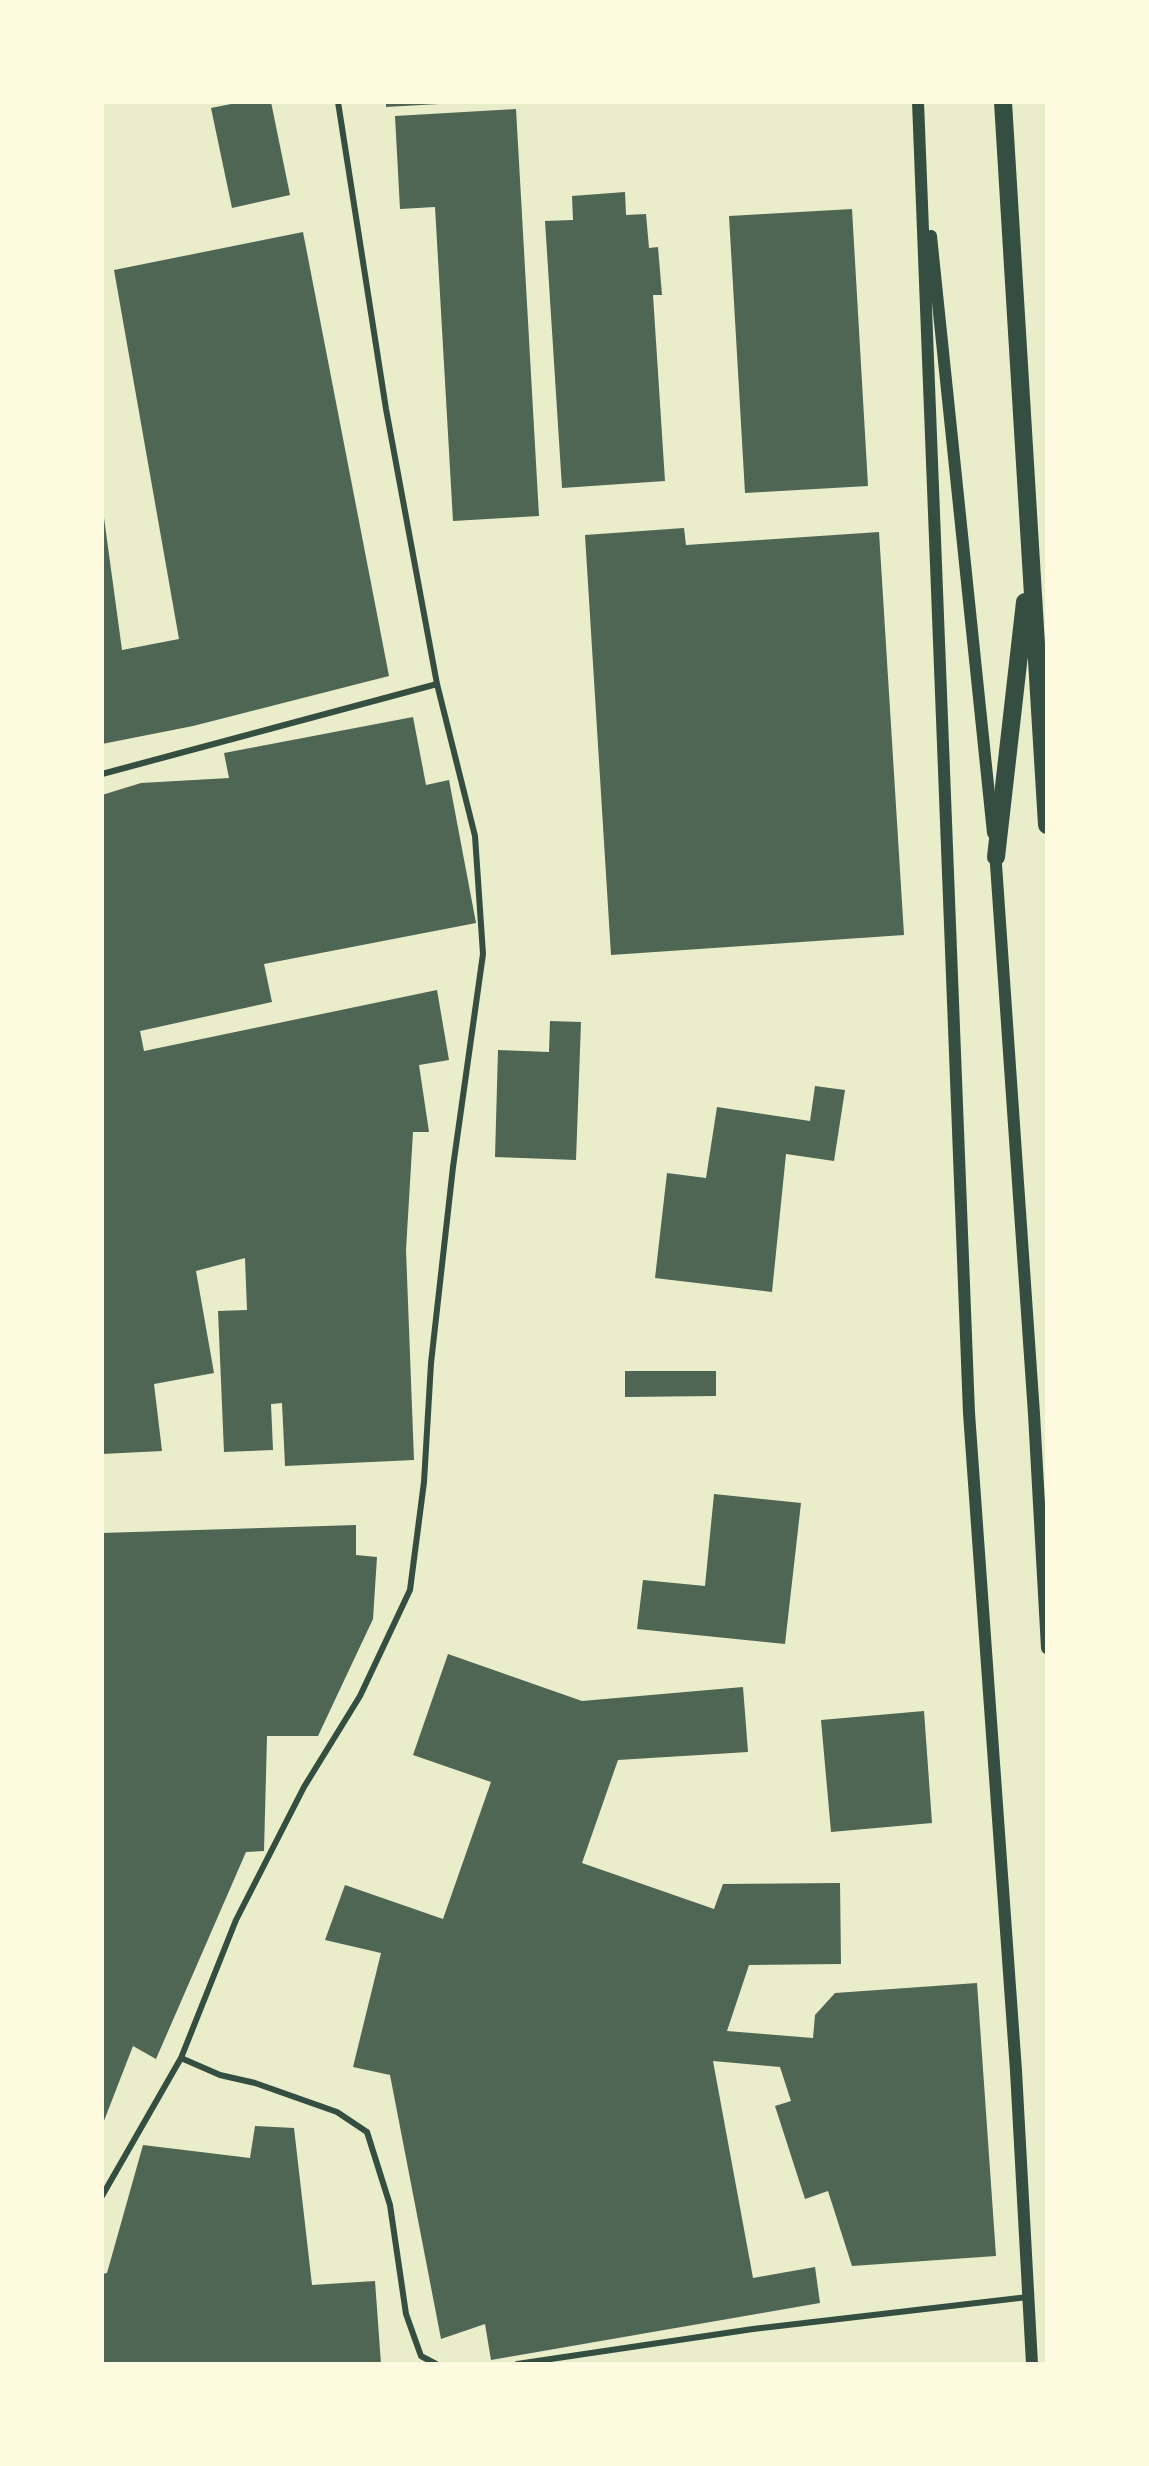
<!DOCTYPE html>
<style>
body{margin:0}
#map{position:relative;width:1149px;height:2466px;overflow:hidden;background:#e9edc9;font-family:"Source Serif 4",serif}
canvas{display:block}
.frame{position:absolute;inset:0;border:104px solid #fefae0;pointer-events:none}
</style>
<div id="map">
<canvas width="1149" height="2466"></canvas>
<div class="frame"></div>
</div>
<script>
const g = document.querySelector('canvas').getContext('2d');
g.lineJoin = 'round';
function fill(path, color) { g.fillStyle = color; g.fill(path, 'evenodd'); }
const poly = rows => new Path2D(rows.map(r => 'M' + r).join(''));
function stroke(path, color, width, dash) { g.strokeStyle = color; g.lineWidth = width; g.lineCap = dash ? 'butt' : 'round'; g.setLineDash(dash || []); g.stroke(path); }
fill(poly([
 [241,102,271,102,290,195,232,208,211,108],
 [386,102,439,102,439,104,386,107],
 [516,109,539,516,453,521,435,207,400,209,395,116],
 [625,192,626,215,646,214,649,248,658,247,662,295,653,295,665,481,562,488,545,221,573,220,572,196],
 [852,209,868,486,745,493,729,216],
 [303,232,389,676,193,726,102,744,102,503,122,650,179,639,114,270],
 [684,528,686,545,879,532,904,935,611,955,585,535],
 [413,717,426,785,449,780,476,923,264,964,272,1002,140,1031,144,1051,437,990,449,1060,419,1065,429,1132,413,1132,406,1250,414,1460,285,1466,282,1403,271,1404,273,1450,224,1452,218,1311,247,1310,245,1258,196,1271,214,1373,154,1384,162,1451,102,1454,102,795,141,783,229,778,224,753],
 [550,1021,581,1022,576,1160,495,1157,498,1050,549,1052],
 [815,1086,845,1090,834,1161,786,1154,772,1292,655,1278,667,1173,706,1178,717,1107,810,1121],
 [625,1371,716,1371,716,1396,625,1397],
 [714,1494,801,1503,785,1644,637,1629,643,1580,705,1586],
 [356,1525,356,1555,377,1557,373,1619,318,1736,267,1736,264,1851,246,1852,156,2059,133,2046,102,2126,102,1533],
 [448,1654,582,1701,743,1687,748,1752,618,1760,582,1863,714,1909,723,1884,840,1883,841,1964,749,1965,727,2031,813,2038,815,2015,835,1993,977,1983,996,2256,852,2266,828,2191,805,2199,775,2106,791,2101,780,2067,713,2061,753,2278,815,2267,820,2303,491,2360,485,2324,441,2339,390,2075,353,2067,381,1953,325,1940,345,1885,443,1919,491,1782,413,1755],
 [924,1711,932,1823,831,1832,821,1720],
 [255,2126,294,2128,312,2285,375,2281,381,2364,102,2364,102,2274,107,2273,143,2145,250,2158]
]), '#4f6655');
stroke(poly([
 [102,774,437,684],
 [181,2058,220,2075,255,2083,337,2112,367,2132,390,2205,406,2314,421,2356,436,2364],
 [102,2196,181,2058,236,1920,304,1787,360,1696,410,1590,424,1482,431,1363,453,1167,483,954,475,836,437,684,386,409,338,102],
 [517,2364,753,2329,1028,2297]
]), '#344e41', 6);
stroke(poly([
 [918,102,969,1413,1016,2071,1032,2364],
 [931,236,993,833],
 [995,850,1034,1414,1047,1648]
]), '#344e41', 12);
stroke(poly([
 [1003,102,1047,825],
 [996,857,1025,602]
]), '#344e41', 18);
</script>
